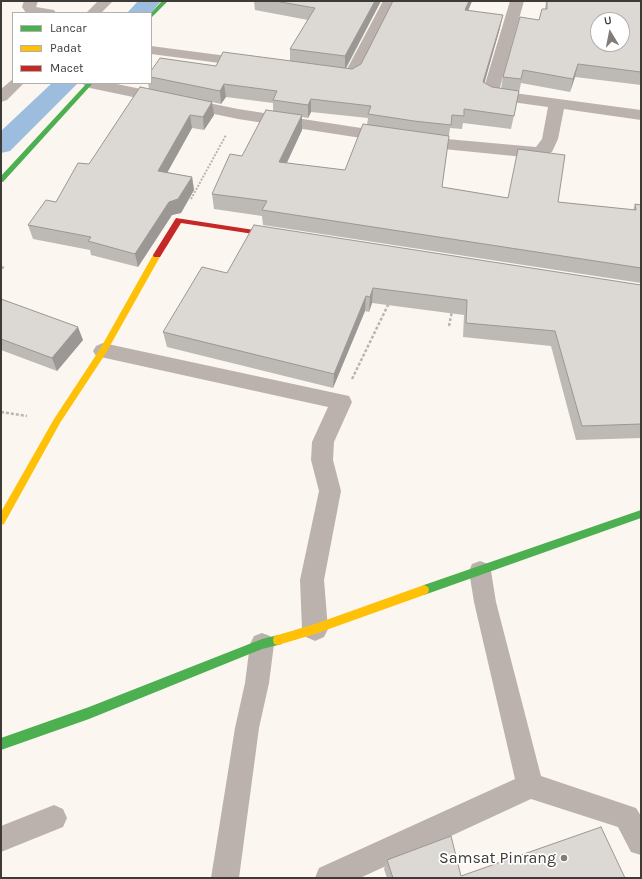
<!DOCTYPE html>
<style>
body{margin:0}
#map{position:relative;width:642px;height:879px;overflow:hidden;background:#fbf6f0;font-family:Karla,sans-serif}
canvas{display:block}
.frame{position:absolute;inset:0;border:2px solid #3e3a35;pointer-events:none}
.legend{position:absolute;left:12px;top:12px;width:140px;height:72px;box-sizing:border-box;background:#fff;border:1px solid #b2b0ae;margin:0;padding:5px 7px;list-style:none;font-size:12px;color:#3e3a35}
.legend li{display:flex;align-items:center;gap:8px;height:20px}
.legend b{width:20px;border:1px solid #b2b0ae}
.north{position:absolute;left:590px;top:12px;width:40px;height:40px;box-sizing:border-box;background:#fff;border:1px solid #b2b0ae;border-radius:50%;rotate:350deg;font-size:11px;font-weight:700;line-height:16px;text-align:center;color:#3e3a35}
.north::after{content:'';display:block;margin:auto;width:14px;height:18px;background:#807c76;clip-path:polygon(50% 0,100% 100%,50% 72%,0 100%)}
</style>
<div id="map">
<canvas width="642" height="879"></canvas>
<div class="frame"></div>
<ul class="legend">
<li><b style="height:5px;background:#4caf50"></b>Lancar</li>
<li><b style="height:5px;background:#ffc107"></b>Padat</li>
<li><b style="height:5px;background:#c62828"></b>Macet</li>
</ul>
<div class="north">U</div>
</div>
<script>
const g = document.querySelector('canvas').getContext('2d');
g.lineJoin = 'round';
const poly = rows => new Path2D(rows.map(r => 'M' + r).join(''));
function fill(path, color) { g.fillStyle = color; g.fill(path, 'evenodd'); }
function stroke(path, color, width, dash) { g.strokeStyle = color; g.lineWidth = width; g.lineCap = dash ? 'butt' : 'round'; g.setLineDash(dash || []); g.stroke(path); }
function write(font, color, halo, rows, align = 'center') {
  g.font = font + ' Karla,sans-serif'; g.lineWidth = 3.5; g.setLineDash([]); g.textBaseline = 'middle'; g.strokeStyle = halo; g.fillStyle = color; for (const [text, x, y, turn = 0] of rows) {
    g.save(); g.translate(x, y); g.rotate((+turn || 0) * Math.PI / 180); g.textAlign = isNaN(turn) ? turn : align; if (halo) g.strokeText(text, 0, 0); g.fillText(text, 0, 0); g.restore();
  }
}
fill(poly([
 [138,1,161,1,151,13,127,13,138,1],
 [52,83,78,83,10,151,1,153,1,131,52,83]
]), '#9cbdde');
stroke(poly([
 [191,199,226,135]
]), '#bbb5b0', 2, [2, 1.5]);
stroke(poly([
 [1,267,4,268],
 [449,326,452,311],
 [352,379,389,303],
 [1,412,27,416]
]), '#bbb5b0', 2.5, [3, 2]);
fill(poly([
 [480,561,488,564,491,571,496,602,541,776,636,808,641,816,641,855,631,852,618,827,531,799,360,878,315,878,319,868,515,779,474,602,469,571,472,564,480,561],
 [262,633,270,636,274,644,269,683,259,728,239,878,211,878,235,728,245,683,250,644,254,636,262,633],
 [54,805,63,809,67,818,63,827,1,852,1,826,54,805]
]), '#bbb2ad');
fill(poly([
 [24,1,38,1,36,7,54,10,56,13,26,13,22,7,24,1],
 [98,1,113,1,101,13,86,13,98,1],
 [383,1,397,1,356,79,351,81,326,77,323,74,326,71,331,69,346,71,383,1],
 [510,1,524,1,499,91,641,110,641,120,564,109,558,139,552,152,540,157,524,157,413,146,238,119,90,88,85,86,82,83,112,83,238,109,413,136,536,147,542,139,548,107,490,99,485,97,482,94,510,1],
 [151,46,250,59,255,60,257,63,255,66,250,67,151,54,151,46],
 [13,79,13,83,24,83,7,100,1,102,1,89,13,79],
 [103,343,349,396,352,402,334,442,333,460,341,491,324,580,328,629,324,637,315,641,306,637,302,629,300,580,319,491,311,460,312,442,328,407,96,356,93,351,96,346,103,343]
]), '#bbb2ad');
fill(poly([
 [162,1,168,1,151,18,151,13,162,1],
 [87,83,93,83,3,182,1,182,1,176,87,83],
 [641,510,641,518,424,595,420,593,419,590,420,587,424,585,641,510],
 [278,635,282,636,283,640,282,644,262,649,89,719,1,750,1,738,89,707,262,639,278,635]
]), '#4caf50');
fill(poly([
 [157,252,161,255,106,353,60,423,4,524,1,525,1,512,54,419,100,349,153,255,157,252],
 [424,585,428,587,429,590,428,593,424,595,315,634,278,645,274,644,273,640,274,636,278,635,315,624,424,585]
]), '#ffc107');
fill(poly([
 [176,218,280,234,284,236,280,238,181,223,160,257,154,257,153,255,176,218]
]), '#c62828');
fill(poly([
 [254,1,381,1,346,69,352,69,361,64,393,1,472,1,468,11,500,28,484,83,492,87,501,89,503,77,539,20,545,9,546,1,641,1,641,85,575,77,570,92,521,83,511,129,463,123,462,129,450,128,442,187,508,198,558,202,633,210,635,204,641,205,641,283,263,225,262,216,214,209,212,194,242,156,273,111,273,103,226,97,221,104,212,102,214,115,204,130,192,128,167,172,192,177,194,190,181,213,172,215,138,267,91,255,90,250,33,239,28,225,56,202,89,164,149,89,148,83,151,83,151,71,290,61,290,49,308,20,255,10],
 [311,112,368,118,367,125,345,170,287,163,302,130,302,117,308,118],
 [227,273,641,285,641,438,576,440,551,346,463,337,464,315,372,303,369,312,365,311,333,388,167,347,163,332],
 [1,299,83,340,57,371,1,350],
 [387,860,461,876,625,878,387,878,384,869]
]), '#bdbab5');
fill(poly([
 [375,1,381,1,345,69,345,56],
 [469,1,472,1,463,23,465,10],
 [503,15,500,28,481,95,483,82],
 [578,64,575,77,570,92,573,79],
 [224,84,226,97,221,104,220,91],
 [311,99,311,112,308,118,308,105],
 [212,102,214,115,204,130,203,117],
 [190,115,192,128,161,184,158,171],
 [302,115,302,130,280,177,279,162],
 [192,177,194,190,181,213,172,215,138,267,135,254,169,202],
 [373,288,372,303,369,312,370,297],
 [366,296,365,311,333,388,334,374],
 [78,327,83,340,57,371,52,358]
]), '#9a9794');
const building = poly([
 [275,1,375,1,345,56,290,49,315,8,275,1],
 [393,1,469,1,465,10,503,15,483,82,492,87,519,91,514,116,464,109,464,116,452,115,451,125,414,121,368,114,371,106,311,99,308,105,273,100,277,91,224,84,220,91,151,77,151,71,160,58,216,66,223,52,352,69,361,64,393,1],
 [547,1,641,1,641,72,578,64,573,79,523,70,521,79,503,77,520,17,539,20,542,9,547,9,547,1],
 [598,20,622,20,622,44,598,44,598,20],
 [140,87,212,102,203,117,190,115,158,171,192,177,178,199,169,202,135,254,88,241,91,237,28,225,46,200,56,202,78,163,89,164,140,87],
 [266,110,302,115,279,162,345,170,363,124,449,136,442,187,508,198,518,149,565,155,558,202,636,210,635,204,641,205,641,268,262,210,267,201,212,194,230,154,242,156,266,110],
 [254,225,641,285,641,424,582,426,555,331,466,323,467,300,373,288,370,297,366,296,334,374,163,332,202,267,227,273,254,225],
 [1,299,78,327,52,358,1,339,1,299],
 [601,827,625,878,393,878,387,860,451,836,461,876,601,827]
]);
fill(building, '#dcd8d3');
stroke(building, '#9a9794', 1);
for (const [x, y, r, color] of [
 [564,858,4,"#807c76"]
]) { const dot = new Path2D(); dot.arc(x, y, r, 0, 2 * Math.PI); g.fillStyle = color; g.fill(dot); stroke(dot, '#fff', 1.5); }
write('16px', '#3e3a35', '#fff', [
 ["Samsat Pinrang",556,858]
], 'right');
</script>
